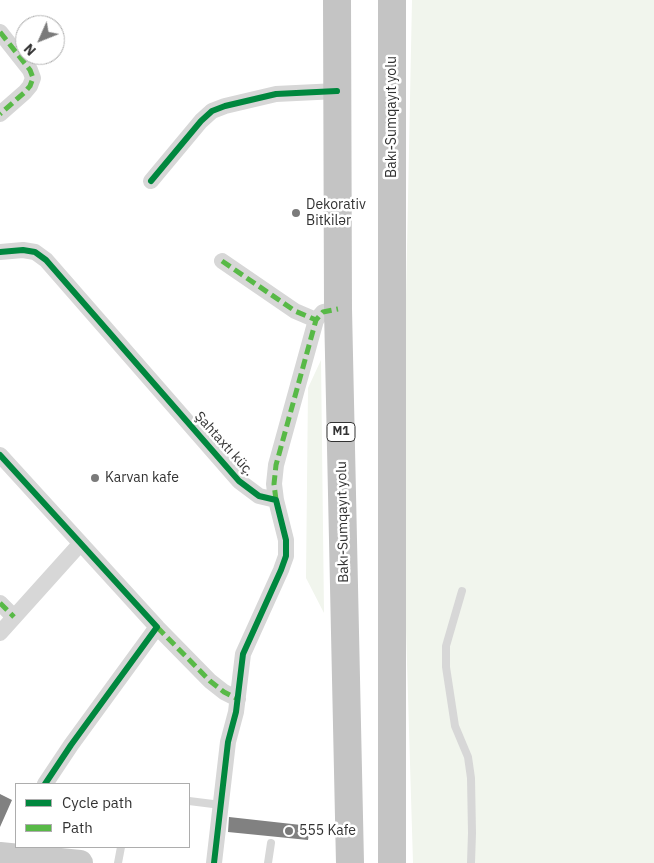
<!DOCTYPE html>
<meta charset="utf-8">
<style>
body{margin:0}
#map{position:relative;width:654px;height:863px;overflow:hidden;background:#fff;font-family:"IBM Plex Sans",sans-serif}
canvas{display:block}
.legend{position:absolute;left:15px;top:783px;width:175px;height:65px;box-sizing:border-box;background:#fff;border:1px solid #adadad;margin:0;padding:6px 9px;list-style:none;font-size:15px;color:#333}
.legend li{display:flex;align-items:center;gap:10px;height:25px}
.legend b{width:25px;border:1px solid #adadad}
.north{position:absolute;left:15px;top:15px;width:50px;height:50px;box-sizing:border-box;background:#fff;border:1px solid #adadad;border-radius:50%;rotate:226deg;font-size:14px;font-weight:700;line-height:20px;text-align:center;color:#333}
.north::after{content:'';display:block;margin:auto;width:18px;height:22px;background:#7a7a7a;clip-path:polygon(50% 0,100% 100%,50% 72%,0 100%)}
</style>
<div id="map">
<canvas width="654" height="863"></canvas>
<ul class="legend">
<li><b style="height:6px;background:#00873e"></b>Cycle path</li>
<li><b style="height:6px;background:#58b947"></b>Path</li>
</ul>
<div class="north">N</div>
</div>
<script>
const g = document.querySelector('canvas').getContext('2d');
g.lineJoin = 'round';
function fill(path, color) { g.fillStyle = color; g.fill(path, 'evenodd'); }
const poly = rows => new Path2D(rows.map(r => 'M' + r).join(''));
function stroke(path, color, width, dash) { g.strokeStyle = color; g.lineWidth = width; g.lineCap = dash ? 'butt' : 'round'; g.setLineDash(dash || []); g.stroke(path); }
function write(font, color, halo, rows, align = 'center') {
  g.font = font + ' "IBM Plex Sans",sans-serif'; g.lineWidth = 5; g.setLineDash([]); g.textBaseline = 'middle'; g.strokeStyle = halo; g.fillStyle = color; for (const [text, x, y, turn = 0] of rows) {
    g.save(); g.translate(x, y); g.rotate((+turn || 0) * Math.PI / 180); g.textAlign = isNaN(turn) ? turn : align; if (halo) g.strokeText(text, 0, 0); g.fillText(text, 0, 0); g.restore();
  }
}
fill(poly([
 [412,0,654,0,654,863,413,863,402,496],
 [321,360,324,613,306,578,308,388]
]), '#f1f5ed');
fill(poly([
 [0,794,12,800,0,827],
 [229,817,310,826,308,840,228,832]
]), '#818181');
stroke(poly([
 [462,591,446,646,446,667,455,726,468,757,471,778,472,833,471,863],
 [189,801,221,805],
 [118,863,121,847],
 [268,863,271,843]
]), '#d7d7d7', 8);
stroke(poly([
 [0,32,30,70,33,78,30,86,25,92,0,114],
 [151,181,201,121,212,111,225,106,276,94,337,91],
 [0,252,23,250,35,252,46,260,239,481,259,496,276,500,286,540,286,556,281,570,243,654,236,712,228,742,214,863],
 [222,261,295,311,316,320],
 [0,455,157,627,71,745,45,784],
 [276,500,274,484,276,465,316,320,323,312,338,309],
 [0,603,14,617],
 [157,627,210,681,224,692,238,699],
 [0,633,80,544]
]), '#d7d7d7', 16);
stroke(poly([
 [0,855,80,863]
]), '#cacaca', 26);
stroke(poly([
 [337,0,338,309,350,863],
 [392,863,392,0]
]), '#c4c4c4', 28);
stroke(poly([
 [0,32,30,70,33,78,30,86,25,92,0,114],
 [222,261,295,311,316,320],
 [276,500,274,484,276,465,316,320,323,312,338,309],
 [0,603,14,617],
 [157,627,210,681,224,692,238,699]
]), '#58b947', 5, [10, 5]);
stroke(poly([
 [151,181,201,121,212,111,225,106,276,94,337,91],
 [0,252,23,250,35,252,46,260,239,481,259,496,276,500,286,540,286,556,281,570,243,654,236,712,228,742,214,863],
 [0,455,157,627,71,745,45,784]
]), '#00873e', 6);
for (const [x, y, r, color] of [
 [296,213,5,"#7a7a7a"],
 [95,478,5,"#7a7a7a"],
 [289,831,5,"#7a7a7a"]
]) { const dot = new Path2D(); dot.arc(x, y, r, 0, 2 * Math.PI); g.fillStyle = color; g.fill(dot); stroke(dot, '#fff', 2); }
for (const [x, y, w] of [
 [341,432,28]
]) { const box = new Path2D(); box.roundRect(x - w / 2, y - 9.5, w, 19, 4); g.fillStyle = '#fff'; g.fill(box); stroke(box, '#333', 1); }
write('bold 12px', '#333', null, [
 ["M1",341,432]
]);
write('14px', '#333', '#fff', [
 ["Bakı-Sumqayıt yolu",392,117,-90],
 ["Şahtaxtı küç.",224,444,48],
 ["Bakı-Sumqayıt yolu",343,522,-91]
]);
write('14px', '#333', '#fff', [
 ["Dekorativ",306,205],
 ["Bitkilər",306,221],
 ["Karvan kafe",105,478],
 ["555 Kafe",299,831]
], 'left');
</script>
